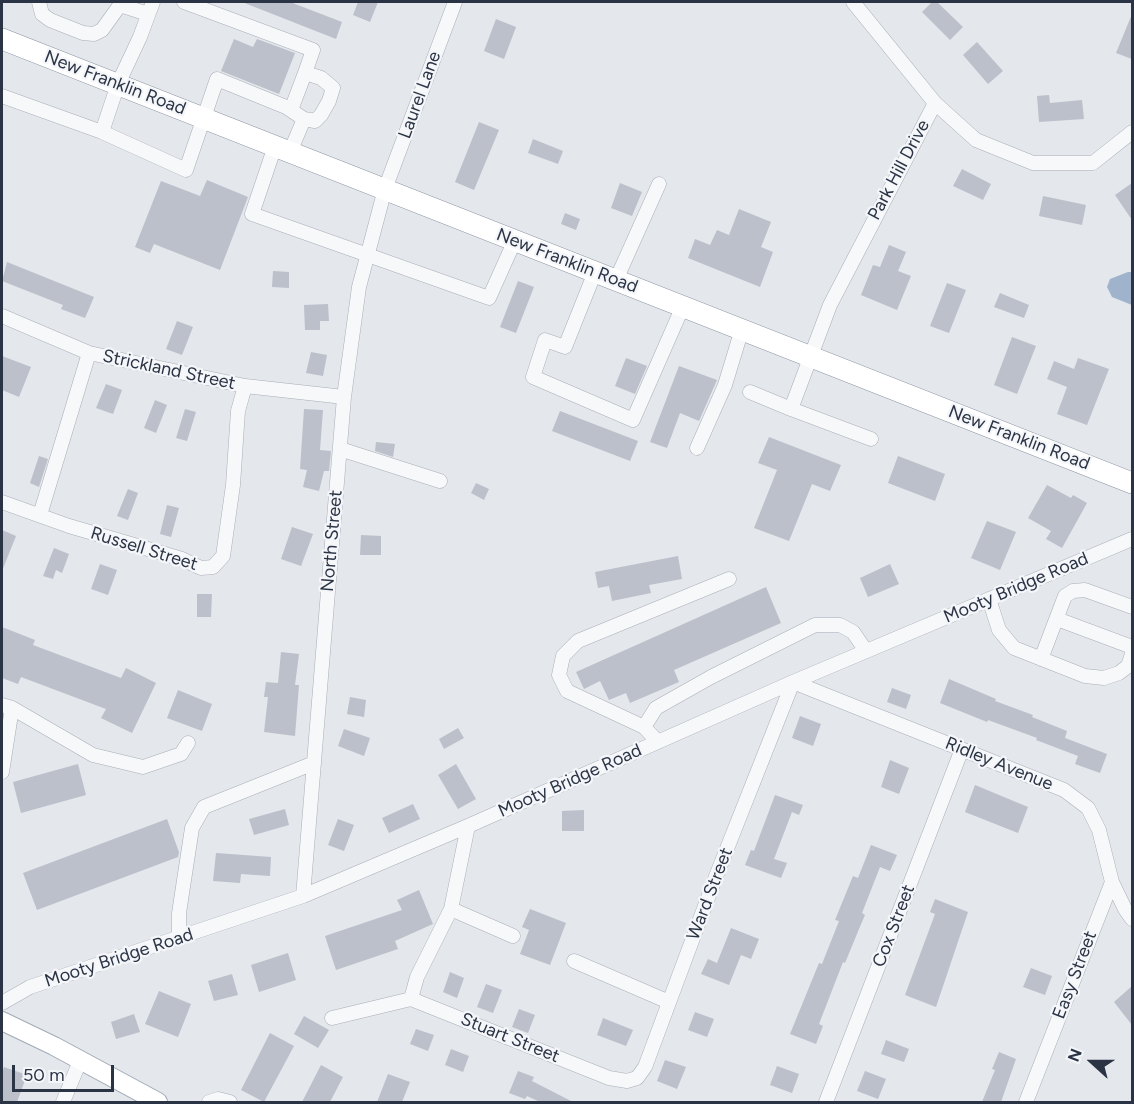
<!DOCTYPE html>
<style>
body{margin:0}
#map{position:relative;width:1134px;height:1104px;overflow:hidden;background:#e4e7ec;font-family:Figtree,sans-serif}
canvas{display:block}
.frame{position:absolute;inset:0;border:3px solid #2b3445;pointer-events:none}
.north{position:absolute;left:1062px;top:1032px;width:60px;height:60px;-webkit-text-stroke:4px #f4f6f9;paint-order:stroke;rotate:291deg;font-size:16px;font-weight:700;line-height:24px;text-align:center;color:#2b3445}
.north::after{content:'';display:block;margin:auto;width:21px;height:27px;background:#2b3445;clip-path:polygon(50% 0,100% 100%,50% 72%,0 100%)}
.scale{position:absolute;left:12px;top:1065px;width:102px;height:27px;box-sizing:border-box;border:3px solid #2b3445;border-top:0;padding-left:8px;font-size:18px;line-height:21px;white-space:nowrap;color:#2b3445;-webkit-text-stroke:4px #f4f6f9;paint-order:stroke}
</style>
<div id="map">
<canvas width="1134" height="1104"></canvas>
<div class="frame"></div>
<div class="north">N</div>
<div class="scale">50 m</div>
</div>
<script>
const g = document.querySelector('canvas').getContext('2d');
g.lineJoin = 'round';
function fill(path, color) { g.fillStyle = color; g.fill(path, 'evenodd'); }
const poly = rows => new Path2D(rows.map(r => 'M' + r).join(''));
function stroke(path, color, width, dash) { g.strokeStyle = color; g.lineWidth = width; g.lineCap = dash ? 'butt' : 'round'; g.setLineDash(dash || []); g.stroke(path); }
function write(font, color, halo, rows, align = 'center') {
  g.font = font + ' Figtree,sans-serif'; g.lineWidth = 4.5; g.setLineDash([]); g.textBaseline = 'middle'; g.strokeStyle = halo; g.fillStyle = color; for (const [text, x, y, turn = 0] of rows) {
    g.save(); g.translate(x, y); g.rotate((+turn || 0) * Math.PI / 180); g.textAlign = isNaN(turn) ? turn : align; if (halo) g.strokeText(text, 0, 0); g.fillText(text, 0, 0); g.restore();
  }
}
fill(poly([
 [1128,272,1132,272,1132,305,1112,297,1107,287,1110,279]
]), '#9fb4cc');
fill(poly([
 [242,2,290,2,342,22,336,39],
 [358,2,378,2,370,22,353,15],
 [932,2,937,2,963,27,950,40,922,12],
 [1132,14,1132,59,1116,53],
 [496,19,516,27,504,59,484,51],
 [234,39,253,47,257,39,295,53,279,94,221,71],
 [977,42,1003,71,988,84,963,55],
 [1049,95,1050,103,1082,100,1084,119,1039,122,1037,96],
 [479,122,499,130,474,190,455,182],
 [533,139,563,151,558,164,528,153],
 [962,169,991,184,983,200,953,186],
 [207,180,248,197,220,270,154,244,150,253,135,247,161,181,200,196],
 [620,183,642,192,632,216,611,208],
 [1132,183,1132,220,1115,195],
 [1043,196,1086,205,1082,225,1039,216],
 [739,209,771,222,761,247,773,252,760,287,688,258,695,239,710,245,717,230,729,235],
 [565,213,580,219,576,230,561,224],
 [889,245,906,252,898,271,911,276,897,310,861,295,873,265,880,267],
 [7,262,94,297,85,318,61,309,63,305,2,281],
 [273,271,289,272,289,288,272,287],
 [518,281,534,287,516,333,500,327],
 [947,283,966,290,949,333,930,326],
 [1000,293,1029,305,1024,318,994,307],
 [328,304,329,321,320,321,320,330,305,330,304,305],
 [177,321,193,327,182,355,166,349],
 [1012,337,1036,346,1017,394,994,385],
 [311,352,327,355,323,376,306,373],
 [2,356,31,367,19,397,2,390],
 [626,358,647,366,635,394,615,386],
 [1078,358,1109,369,1087,425,1057,414,1067,387,1047,379,1054,361,1074,369],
 [679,366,717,380,699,421,680,413,667,448,650,442],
 [106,384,122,390,113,414,96,408],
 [155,400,167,405,156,433,144,428],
 [185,409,196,412,187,441,176,438],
 [304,409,323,410,320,450,331,451,329,471,324,471,319,491,303,487,307,470,300,469],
 [560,411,638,441,630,461,552,431],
 [769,437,841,465,830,491,812,484,789,541,754,528,777,470,758,463],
 [376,442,395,444,393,457,375,451],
 [39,456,48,459,39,487,30,483],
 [898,456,945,474,935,501,888,483],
 [476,483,489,489,484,500,471,493],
 [1047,485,1071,498,1073,495,1087,503,1062,548,1046,539,1051,531,1028,518],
 [128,489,138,493,128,520,117,516],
 [167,505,179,508,171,537,160,534],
 [987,521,1016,532,1000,570,971,558],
 [292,527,313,534,301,566,281,559],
 [2,530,16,536,2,571],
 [361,535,381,536,381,555,360,555],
 [54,548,69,554,62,573,56,570,53,579,43,576],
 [678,556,682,579,649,585,651,593,612,601,609,586,598,588,595,572],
 [100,564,117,570,108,595,91,589],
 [890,564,899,584,868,597,860,578],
 [766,587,781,623,674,670,679,682,630,703,626,693,609,700,600,681,584,689,576,672],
 [197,594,212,594,211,617,197,617],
 [2,627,35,640,33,645,121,678,126,668,156,683,132,733,101,718,106,709,21,677,18,684,2,678],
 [281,652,299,654,295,685,299,685,295,736,264,732,268,697,264,697,266,682,278,683],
 [949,679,996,699,995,701,1033,715,1032,717,1067,731,1065,738,1107,754,1100,773,1075,764,1078,756,1036,740,1037,738,988,720,987,722,940,703],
 [892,688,911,695,906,709,887,702],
 [178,690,212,704,202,731,167,718],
 [350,697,366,700,364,717,347,714],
 [800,716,821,724,813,746,792,738],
 [458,728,464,738,444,749,439,739],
 [344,729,370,738,364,756,338,746],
 [890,760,909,768,899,794,881,787],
 [78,764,86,795,21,813,13,782],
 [456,764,476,799,458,809,438,775],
 [975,785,1028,807,1018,833,965,812],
 [775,795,803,805,799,815,792,812,774,859,787,863,781,878,745,865,751,850,754,851],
 [413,804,420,819,389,833,382,818],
 [285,809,289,825,254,835,249,819],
 [584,810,584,831,562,831,562,811],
 [167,819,179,852,178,857,37,910,23,873],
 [338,819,354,825,344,851,328,845],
 [871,845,897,855,890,871,880,867,862,913,865,915,859,929,845,963,843,962,819,1024,823,1026,816,1044,790,1034,819,963,822,964,839,921,835,920,853,876,858,878],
 [216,853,271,857,270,876,241,874,240,883,213,881],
 [419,890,433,924,395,941,398,949,336,970,325,936,402,910,397,900],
 [935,899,968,912,936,1007,905,995,935,914,930,912],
 [530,909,566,923,550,965,520,954,529,930,522,927],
 [731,928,759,939,751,959,741,955,729,985,701,974,708,959,717,963],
 [288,953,296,980,259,992,251,965],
 [1031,968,1052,976,1045,995,1023,987],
 [450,972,464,978,457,998,443,992],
 [232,974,238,995,214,1001,208,981],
 [486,984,502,990,493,1013,477,1007],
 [1132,986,1132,1025,1114,1002],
 [159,991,191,1004,178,1037,145,1024],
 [519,1009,535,1015,528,1033,512,1027],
 [695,1012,714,1019,707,1037,688,1030],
 [134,1014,140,1032,116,1039,111,1022],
 [304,1016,329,1030,318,1048,294,1034],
 [603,1018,633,1030,626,1046,597,1035],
 [416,1029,434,1035,428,1051,410,1044],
 [270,1033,294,1046,264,1102,241,1090],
 [886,1040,909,1049,904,1062,881,1054],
 [451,1049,469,1056,463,1072,445,1065],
 [999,1052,1016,1059,1001,1102,982,1102,995,1070,992,1069],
 [665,1060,686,1067,677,1089,657,1081],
 [321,1065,343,1077,330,1102,302,1102],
 [777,1066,799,1074,792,1093,770,1085],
 [4,1067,27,1075,17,1102,2,1102,2,1073],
 [518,1071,534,1077,532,1081,573,1102,540,1102,527,1096,525,1099,509,1093],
 [865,1071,886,1079,878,1099,857,1091],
 [388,1074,410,1082,402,1102,377,1102]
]), '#bbc0ca');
const minor = poly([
 [39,2,42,14,50,20,83,33,94,34,102,30,120,5,148,14],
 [153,2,140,37,118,84,102,132,186,170,217,79,286,107,304,119,290,152],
 [184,2,313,50,305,73],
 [853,2,935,103,976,140,1033,163,1093,163,1132,132],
 [2,96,102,132],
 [291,110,305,73,321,78,333,88,329,101,321,115,315,121,304,119],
 [275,146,252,214,489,298,515,240],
 [595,272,565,347,545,340,533,377,633,420,683,306],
 [616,280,659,184],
 [2,316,89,353,245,386,344,397],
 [750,392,791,409,830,305,935,103],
 [791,409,871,439],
 [697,448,725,385,742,329],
 [340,449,440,481],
 [2,502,69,526,182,559,201,568,213,567,223,556,233,485,238,411,245,386],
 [40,515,89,353],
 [989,599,999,630,1014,648,1085,676,1104,678,1119,673,1128,666,1132,654],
 [1057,619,1132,647],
 [1041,659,1065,596,1073,591,1085,590,1132,607],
 [2,705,12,708,93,755,143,767,181,754,188,743],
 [644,727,656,708,711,677,815,625,840,625,853,632,866,651],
 [658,742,644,727,567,691,559,675,563,656,578,641,729,579],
 [2,772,12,708],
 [303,896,344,397,359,287,385,189,455,2],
 [451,909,513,936],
 [179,938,179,913,192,828,204,807,314,763],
 [574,961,669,1002],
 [411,999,609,1078,627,1081,637,1078,645,1067,715,879,793,682,1064,790,1088,808,1099,830,1112,882,1125,909,1132,919],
 [411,999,417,977,451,909,468,826],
 [2,1003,30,987,303,896,468,826,793,682,1132,539],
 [332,1018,411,999],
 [63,1102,80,1061],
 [209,1102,218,1099,230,1102],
 [826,1102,962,749],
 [1026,1102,1112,882]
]);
const major = poly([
 [2,1021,54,1046,158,1102]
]);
const highway = poly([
 [2,39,1132,483]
]);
stroke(minor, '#a9aeb7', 15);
stroke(major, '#a3abb8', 20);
stroke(highway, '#8b94a3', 22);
stroke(minor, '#f7f8fa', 14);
stroke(major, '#fff', 18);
stroke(highway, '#fff', 21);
write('18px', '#2b3445', '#f4f6f9', [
 ["New Franklin Road",115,83,21],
 ["Laurel Lane",420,95,-70],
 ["Park Hill Drive",899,170,-62],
 ["New Franklin Road",567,261,21],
 ["Strickland Street",169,370,12],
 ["New Franklin Road",1019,438,21],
 ["North Street",332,541,-85],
 ["Russell Street",144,549,17],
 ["Mooty Bridge Road",1016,588,-23],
 ["Ridley Avenue",999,764,22],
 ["Mooty Bridge Road",570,781,-24],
 ["Ward Street",710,894,-69],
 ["Cox Street",894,926,-69],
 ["Mooty Bridge Road",119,958,-18],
 ["Easy Street",1075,975,-69],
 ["Stuart Street",510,1038,22]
]);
</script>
